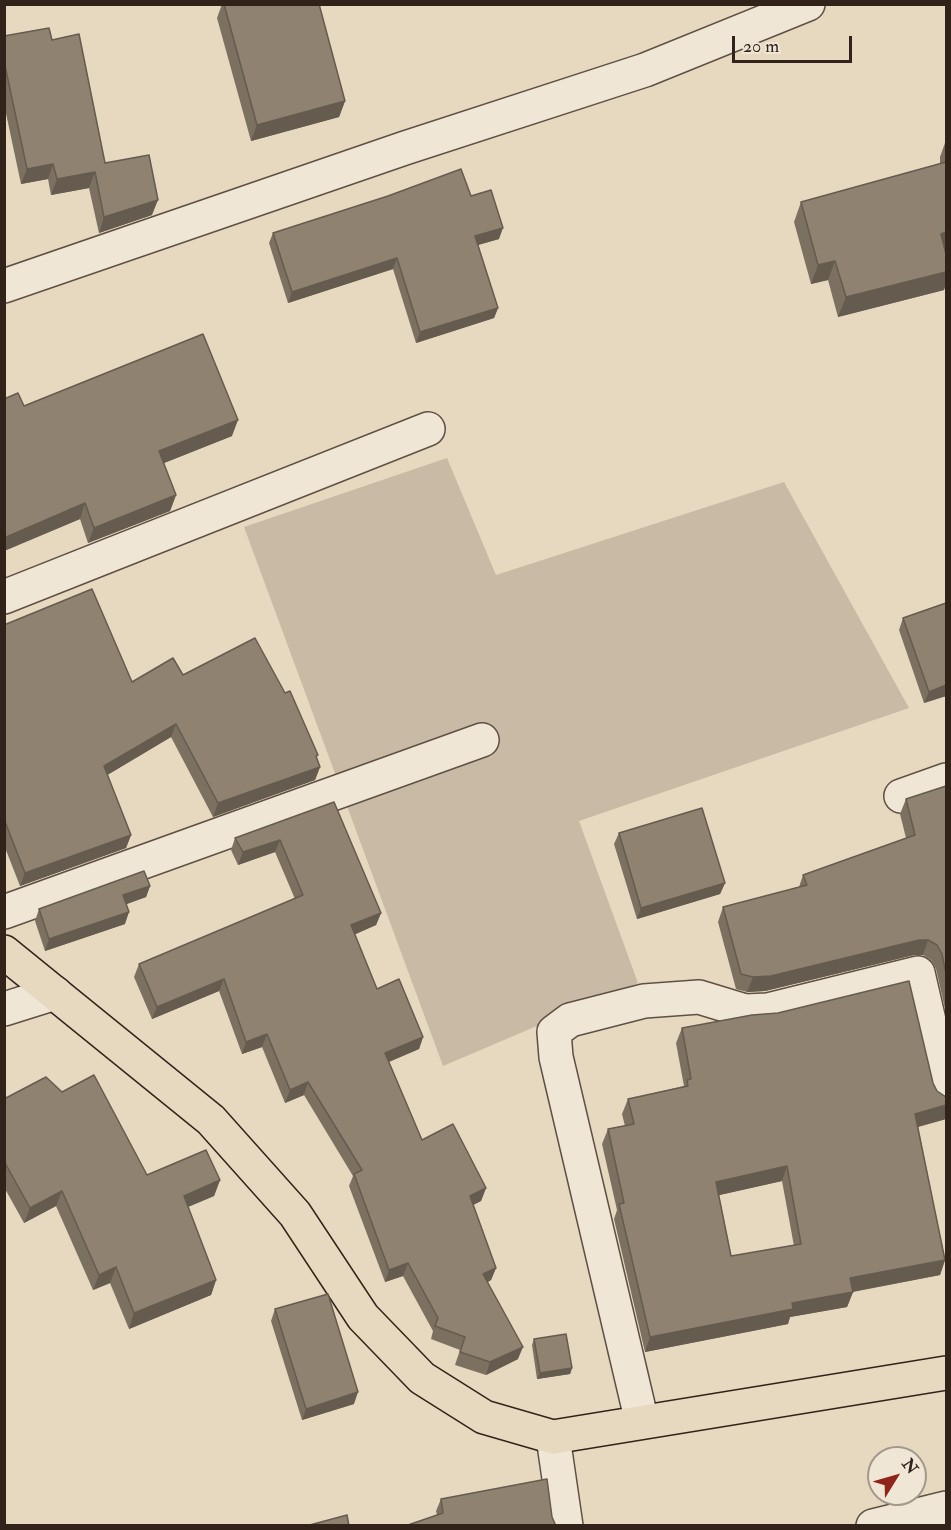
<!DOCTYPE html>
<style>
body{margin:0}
#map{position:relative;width:951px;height:1530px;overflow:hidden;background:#e7d9c0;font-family:"IM FELL Double Pica",serif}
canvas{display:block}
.frame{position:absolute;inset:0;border:6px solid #32231a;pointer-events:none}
.north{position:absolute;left:867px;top:1446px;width:60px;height:60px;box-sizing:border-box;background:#efe6d6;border:2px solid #a3988b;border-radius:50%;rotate:53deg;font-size:16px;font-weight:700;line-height:24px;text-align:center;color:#32231a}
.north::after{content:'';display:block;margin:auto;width:21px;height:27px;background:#8f2418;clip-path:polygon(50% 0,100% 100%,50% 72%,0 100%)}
.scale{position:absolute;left:732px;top:36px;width:120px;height:27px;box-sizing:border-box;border:3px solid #32231a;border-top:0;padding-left:8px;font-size:18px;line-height:21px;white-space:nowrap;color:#32231a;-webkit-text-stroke:4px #efe6d6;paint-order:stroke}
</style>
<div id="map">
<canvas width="951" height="1530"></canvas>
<div class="frame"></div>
<div class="north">N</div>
<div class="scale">20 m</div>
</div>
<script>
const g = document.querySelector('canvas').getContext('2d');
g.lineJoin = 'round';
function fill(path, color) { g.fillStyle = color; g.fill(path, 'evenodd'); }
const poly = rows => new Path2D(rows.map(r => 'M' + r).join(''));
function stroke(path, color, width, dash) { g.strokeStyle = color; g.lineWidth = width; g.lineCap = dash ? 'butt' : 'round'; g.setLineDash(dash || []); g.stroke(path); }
fill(poly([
 [447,458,496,575,784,482,909,708,579,821,638,983,443,1066,244,527]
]), '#c8baa4');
const minor = poly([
 [4,286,405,148,645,70,808,4],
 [4,597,428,429],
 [901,796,946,780],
 [4,912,482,740],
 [4,1009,55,993],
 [642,1422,556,1057,554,1032,570,1020,644,1001,699,997,745,1011,768,1010,918,973,946,1094],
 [553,1437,566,1526],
 [873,1526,946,1508]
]);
const major = poly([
 [4,952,211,1120,295,1214,363,1317,422,1378,484,1417,553,1437,946,1373]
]);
stroke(minor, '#5f5044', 36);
stroke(major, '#32231a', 36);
stroke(minor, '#efe6d6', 33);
stroke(major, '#e7d9c0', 33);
fill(poly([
 [222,4,319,4,345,101,339,117,251,141,217,18],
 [4,36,52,40,105,163,152,215,99,233,89,188,51,195,48,179,21,184,4,104],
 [946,140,946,250,945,250,946,254,946,283,944,290,838,317,828,280,811,284,794,222,801,202,940,164,940,157],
 [471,196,499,239,478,245,498,308,494,318,416,343,393,269,288,303,269,243,273,233],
 [4,399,24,406,232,436,164,463,176,495,170,511,88,543,80,519,4,551],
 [903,618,946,696,924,703,899,630],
 [4,625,132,682,183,675,317,759,320,767,315,780,213,817,171,737,107,775,131,835,126,848,20,886,4,845],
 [946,786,946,1013,936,969,931,960,923,955,914,955,765,991,747,992,736,989,718,922,723,907,799,887,803,875,906,838,900,814,906,799],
 [334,802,381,913,376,925,355,934,377,989,423,1037,419,1049,389,1062,422,1140,486,1188,481,1201,473,1205,496,1268,491,1280,488,1282,518,1359,486,1375,455,1365,460,1350,431,1339,433,1331,403,1276,385,1282,349,1186,353,1176,304,1095,285,1103,262,1047,242,1054,219,991,152,1019,134,977,139,964,295,899,275,852,238,865,231,850,235,838],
 [619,833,725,883,720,894,637,919,614,844],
 [150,886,146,897,126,904,125,924,45,951,35,921,39,909],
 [682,1028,933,1083,937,1091,946,1097,946,1119,918,1127,945,1260,940,1275,853,1292,847,1307,790,1317,788,1324,645,1352,614,1219,617,1210,602,1144,608,1129,625,1126,622,1114,628,1099,684,1086,676,1043],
 [782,1181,794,1246,731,1256,719,1195],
 [4,1099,147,1175,220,1180,214,1196,188,1207,216,1280,211,1295,129,1329,110,1283,93,1290,56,1206,24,1223,4,1187],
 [275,1309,354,1404,302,1420,271,1321],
 [534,1339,572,1368,570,1374,537,1379,532,1345],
 [547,1479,437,1515,436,1511,441,1499]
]), '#7c7060');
fill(poly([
 [345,101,339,117,251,141,257,125],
 [53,164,48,179,21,184,27,169],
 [95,172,89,188,51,195,57,179],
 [158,200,152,215,99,233,104,217],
 [503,228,499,239,471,247,475,236],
 [946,232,946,250,934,253,941,234],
 [397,258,393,269,288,303,292,292],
 [835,261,828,280,811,284,818,265],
 [946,272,946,283,944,290,838,317,846,297],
 [498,308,494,318,416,343,420,332],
 [238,420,232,436,154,467,159,451],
 [176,495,170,511,88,543,94,528],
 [85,503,80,519,4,551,4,538],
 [946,685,946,696,924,703,929,692],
 [176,724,171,737,99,780,104,766],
 [320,767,315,780,213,817,218,803],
 [131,835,126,848,20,886,25,873],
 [280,840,275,852,238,865,243,852],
 [725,883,720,894,637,919,641,908],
 [150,886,146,897,119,907,123,895],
 [129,912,125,924,45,951,49,939],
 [381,913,376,925,347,938,351,925],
 [919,940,928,940,923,955,914,955,765,991,747,992,753,977],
 [224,979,219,991,152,1019,157,1007],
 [267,1034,262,1047,242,1054,246,1042],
 [423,1037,419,1049,381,1065,385,1053],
 [308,1082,304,1095,285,1103,290,1090],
 [946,1105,946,1119,910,1129,915,1114],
 [787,1166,782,1181,711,1197,716,1182],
 [220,1180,214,1196,178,1211,184,1196],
 [486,1188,481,1201,465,1209,470,1196],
 [62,1191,56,1206,24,1223,30,1208],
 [945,1260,940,1275,845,1293,850,1278],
 [408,1263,403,1276,385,1282,389,1270],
 [116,1267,110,1283,93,1290,99,1275],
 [496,1268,491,1280,479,1287,483,1274],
 [216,1280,211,1295,129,1329,134,1313],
 [853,1292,847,1307,790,1317,788,1324,645,1352,650,1337,792,1303],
 [523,1347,518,1359,486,1375,490,1362],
 [572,1368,570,1374,537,1379,540,1373],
 [358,1392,354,1404,302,1420,306,1409]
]), '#655b4e');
const building = poly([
 [224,4,319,4,345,101,257,125,224,4],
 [49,28,52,40,79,34,105,163,149,155,158,200,104,217,95,172,57,179,53,164,27,169,4,61,4,36,49,28],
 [946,162,946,232,941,234,946,254,946,272,846,297,835,261,818,265,801,202,946,162],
 [461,169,471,196,491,190,503,228,475,236,498,308,420,332,397,258,292,292,273,233,388,196,461,169],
 [203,334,238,420,159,451,176,495,94,528,85,503,4,538,4,399,18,393,24,406,203,334],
 [92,589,132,682,173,658,183,675,255,638,285,693,290,691,318,755,316,756,320,767,218,803,176,724,104,766,131,835,25,873,4,819,4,625,92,589],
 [946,603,946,685,929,692,903,618,946,603],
 [946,786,946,974,942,954,937,945,928,940,919,940,771,976,753,977,741,974,723,907,807,885,803,875,915,835,906,799,946,786],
 [334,802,381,913,351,925,377,989,399,979,423,1037,385,1053,422,1140,453,1124,486,1188,470,1196,496,1268,483,1274,523,1347,490,1362,460,1352,465,1337,435,1326,438,1318,408,1263,389,1270,354,1174,362,1170,308,1082,290,1090,267,1034,246,1042,224,979,157,1007,139,964,303,895,280,840,243,852,235,838,334,802],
 [702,808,725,883,641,908,619,833,702,808],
 [144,871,150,886,123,895,129,912,49,939,39,909,144,871],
 [909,981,933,1083,937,1091,946,1097,946,1105,915,1114,945,1260,850,1278,853,1292,792,1303,793,1309,650,1337,619,1204,624,1203,608,1129,634,1124,628,1099,688,1086,687,1080,691,1079,682,1028,752,1015,778,1013,909,981],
 [787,1166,801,1244,731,1256,716,1182,787,1166],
 [94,1075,147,1175,206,1150,220,1180,184,1196,216,1280,134,1313,116,1267,99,1275,62,1191,30,1208,4,1161,4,1099,46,1077,62,1092,94,1075],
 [328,1294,358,1392,306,1409,275,1309,328,1294],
 [566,1334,572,1368,540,1373,534,1339,566,1334],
 [547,1479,552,1517,556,1526,405,1526,443,1513,441,1499,547,1479],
 [347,1515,349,1526,306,1526,347,1515]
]);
fill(building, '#908270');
stroke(building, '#655b4e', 1.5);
</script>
